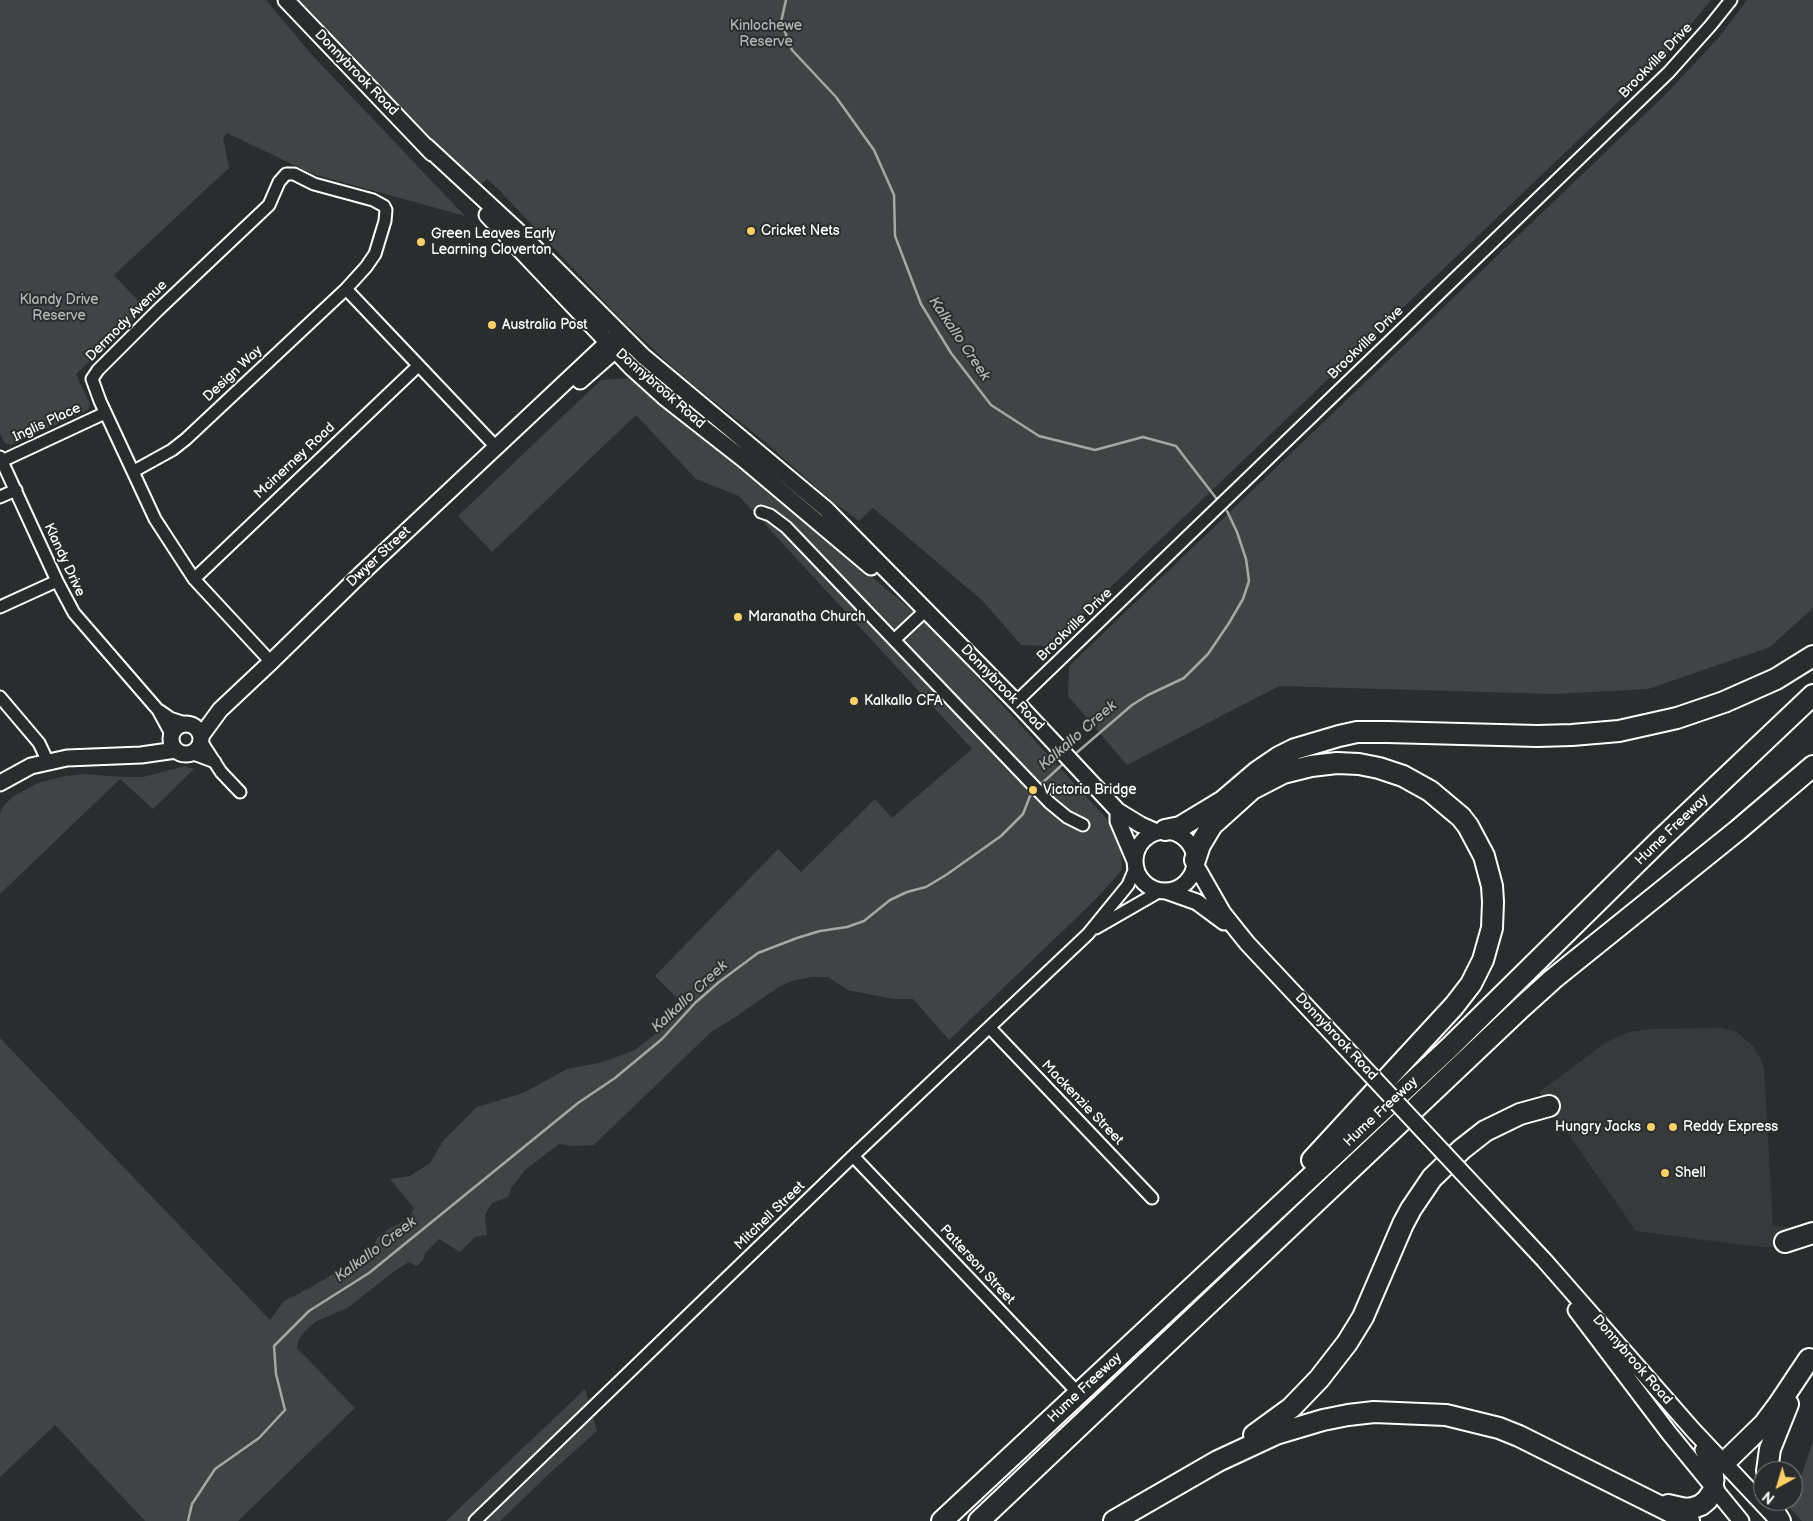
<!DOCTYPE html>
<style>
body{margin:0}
#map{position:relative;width:1813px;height:1521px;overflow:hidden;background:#2a2d2e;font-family:"Balsamiq Sans",sans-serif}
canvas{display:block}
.north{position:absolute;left:1753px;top:1461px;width:50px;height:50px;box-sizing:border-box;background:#2a2d2e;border:1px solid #7f8182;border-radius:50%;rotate:219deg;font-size:14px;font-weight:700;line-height:20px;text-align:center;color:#fff}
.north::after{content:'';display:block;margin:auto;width:18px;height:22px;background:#ffd166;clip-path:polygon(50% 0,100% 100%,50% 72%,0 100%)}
</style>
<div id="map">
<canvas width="1813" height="1521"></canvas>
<div class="north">N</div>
</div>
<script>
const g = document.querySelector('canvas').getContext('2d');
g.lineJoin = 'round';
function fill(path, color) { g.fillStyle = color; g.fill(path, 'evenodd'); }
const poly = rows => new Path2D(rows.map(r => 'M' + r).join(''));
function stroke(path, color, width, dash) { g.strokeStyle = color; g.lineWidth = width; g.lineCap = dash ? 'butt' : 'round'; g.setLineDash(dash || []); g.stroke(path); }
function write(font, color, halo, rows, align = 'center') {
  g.font = font + ' "Balsamiq Sans",sans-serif'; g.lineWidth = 4; g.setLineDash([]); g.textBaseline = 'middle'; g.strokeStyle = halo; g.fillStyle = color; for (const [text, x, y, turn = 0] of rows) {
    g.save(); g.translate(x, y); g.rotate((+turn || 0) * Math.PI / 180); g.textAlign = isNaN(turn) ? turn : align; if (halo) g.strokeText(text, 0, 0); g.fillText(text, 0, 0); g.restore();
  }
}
fill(poly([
 [1721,1028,1732,1030,1739,1034,1753,1046,1761,1060,1764,1068,1773,1226,1806,1228,1805,1250,1743,1245,1636,1231,1539,1092,1605,1043,1629,1032,1652,1029]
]), '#373a3b');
fill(poly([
 [0,0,266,0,312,55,465,216,313,174,227,133,223,138,229,168,114,275,142,305,142,311,76,374,90,404,88,410,11,445,5,443,0,434],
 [300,0,1711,0,1670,50,1643,78,1049,646,1021,645,983,601,873,508,859,521,832,501,766,443,681,375,620,318,498,189,487,179,477,188],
 [1747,0,1813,0,1813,608,1770,647,1648,689,1554,694,1279,686,1127,765,1068,696,1069,666,1666,94,1720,36],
 [630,378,924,620,1107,819,1121,850,1122,870,1096,899,949,1040,913,999,893,999,848,990,828,977,812,977,792,981,780,986,737,1016,711,1032,594,1145,573,1146,559,1144,525,1170,512,1187,508,1197,492,1203,485,1215,487,1235,475,1237,460,1252,439,1239,425,1253,423,1260,417,1266,409,1262,393,1272,349,1307,315,1322,303,1333,298,1341,297,1348,355,1408,238,1521,145,1521,55,1425,0,1477,0,1038,270,1320,284,1301,308,1289,373,1250,377,1238,390,1228,409,1219,414,1208,390,1179,410,1176,430,1163,443,1141,477,1107,523,1093,567,1069,603,1062,635,1050,664,1027,684,1005,655,976,778,849,801,872,875,799,892,818,972,749,739,496,696,479,636,415,492,552,458,516,601,380],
 [185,766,194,769,153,809,120,779,0,894,0,814,5,804,14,796,38,783,65,776,86,774,122,777,143,777],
 [585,1389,597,1431,551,1472,500,1521,446,1521],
 [1813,1442,1813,1521,1802,1521,1790,1508]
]), '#414445');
stroke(poly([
 [786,0,781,22,792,50,836,97,874,150,894,195,895,236,921,304,951,353,991,405,1039,436,1095,450,1143,437,1176,446,1216,498],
 [1074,755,1132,705,1148,695,1184,678,1208,654,1229,623,1243,599,1249,581,1246,559,1237,532,1227,511],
 [1038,787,1065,762],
 [188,1521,192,1504,215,1469,259,1438,285,1410,276,1374,274,1346,309,1311,369,1273,578,1103,615,1078,662,1039,695,1003,719,982,758,953,797,938,820,931,847,927,864,921,890,900,907,892,926,887,946,875,1001,836,1023,814,1030,796,1035,791]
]), '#a6a7a7', 2.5);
const street = poly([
 [346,289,497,448],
 [0,457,57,581,74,613,158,710,171,734],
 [2,461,105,413],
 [134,471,172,450,186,439,346,289,366,267,375,254,385,221,386,210,384,206,373,200,314,184,294,174,286,174,279,182,269,205,158,310,98,370,92,379,100,401,155,519,194,579,271,662],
 [0,497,16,490],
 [761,512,770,515,786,527,1050,803,1067,817,1083,825],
 [194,579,418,366],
 [0,607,57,581],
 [894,640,926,610],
 [0,697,39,743,48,762],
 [1016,702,1669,72,1711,25,1731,0],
 [160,711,170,718,185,723],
 [201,741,221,772,240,792],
 [191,753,215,762],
 [1096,928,1162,890],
 [990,1028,1152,1198],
 [853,1156,1079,1394],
 [475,1521,853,1156,1088,934,1128,885,1136,866]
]);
const secondary = poly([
 [286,0,432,153],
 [426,146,520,233,643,356,826,509,1016,702,1118,811,1141,825,1157,832],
 [487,215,632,368,664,397,743,459,871,567],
 [580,381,621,345],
 '171 739a15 15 0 1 1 30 0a15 15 0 1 1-30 0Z',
 [201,736,220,710,271,662,361,574,607,343,616,338],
 [0,783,31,766,67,758,141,755,176,750],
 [1118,811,1118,821,1135,861],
 '1135 861a30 30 0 1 1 60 0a30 30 0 1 1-60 0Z',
 [1195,864,1223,913,1247,943,1338,1040],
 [1166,891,1197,902,1224,922],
 [1486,1198,1544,1260,1693,1430,1773,1515],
 [1576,1310,1669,1433,1741,1521],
 [1703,1450,1715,1471,1716,1480,1714,1490]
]);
const highway = poly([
 [1165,830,1180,827,1223,801,1257,772,1279,757,1295,749,1339,736,1357,732,1387,732,1537,736,1572,735,1619,731,1677,718,1724,702,1776,679,1813,656],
 [1195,860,1200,845,1212,825,1252,789,1283,773,1311,766,1337,763,1359,764,1379,768,1403,776,1430,791,1461,817,1468,826,1484,856,1492,886,1493,902,1492,928,1483,960,1471,984,1454,1006,1312,1160],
 [1785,1242,1813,1233],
 [1254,1435,1291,1408,1319,1379,1347,1343,1363,1317,1403,1224,1411,1209,1432,1178,1462,1149,1485,1131,1520,1114,1549,1106],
 [1724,1463,1764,1424,1779,1404,1809,1359],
 [1767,1471,1770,1449,1788,1404],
 [1770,1501,1770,1505,1780,1521],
 [1668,1505,1686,1509,1693,1508,1701,1505,1707,1500,1714,1490],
 [942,1521,1449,1048,1661,839,1813,695],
 [979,1521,1522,1007,1553,979,1738,830,1813,766],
 [1114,1521,1218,1461,1276,1434,1323,1420,1348,1415,1374,1412,1446,1415,1499,1428,1519,1436,1689,1521]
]);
stroke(street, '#fff', 15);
stroke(secondary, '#fff', 19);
stroke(highway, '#fff', 24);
stroke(street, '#2a2d2e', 11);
stroke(secondary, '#2a2d2e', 15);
stroke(highway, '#2a2d2e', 20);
const secondaryBridge = poly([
 [1338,1040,1486,1198]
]);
stroke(secondaryBridge, '#fff', 19, []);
stroke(secondaryBridge, '#2a2d2e', 15);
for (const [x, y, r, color] of [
 [751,231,5,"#ffd166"],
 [421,242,5,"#ffd166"],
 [492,325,5,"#ffd166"],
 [738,617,5,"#ffd166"],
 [854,701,5,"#ffd166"],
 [1033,790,5,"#ffd166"],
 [1651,1127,5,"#ffd166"],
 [1673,1127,5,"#ffd166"],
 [1665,1173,5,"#ffd166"]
]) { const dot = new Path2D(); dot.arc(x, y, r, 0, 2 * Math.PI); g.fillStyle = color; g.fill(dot); stroke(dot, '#2a2d2e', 2); }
write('14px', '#b3b4b5', '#2a2d2e', [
 ["Kinlochewe",766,26],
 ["Reserve",766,42],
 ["Klandy Drive",59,300],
 ["Reserve",59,316]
]);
write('14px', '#fff', '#2a2d2e', [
 ["Brookville Drive",1656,61,-46],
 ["Donnybrook Road",356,73,46],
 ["Dermody Avenue",127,321,-45],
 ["Brookville Drive",1366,343,-44],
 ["Design Way",233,374,-43],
 ["Donnybrook Road",660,389,41],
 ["Inglis Place",47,423,-25],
 ["Mcinerney Road",295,461,-43],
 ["Dwyer Street",379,557,-43],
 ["Klandy Drive",64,560,65],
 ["Brookville Drive",1075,625,-44],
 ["Donnybrook Road",1002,688,46],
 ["Hume Freeway",1672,830,-44],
 ["Donnybrook Road",1336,1037,47],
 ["Mackenzie Street",1082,1103,46],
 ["Hume Freeway",1381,1112,-43],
 ["Mitchell Street",770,1216,-44],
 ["Patterson Street",977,1265,47],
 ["Donnybrook Road",1632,1360,49],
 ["Hume Freeway",1085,1388,-43]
]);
write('14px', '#fff', '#2a2d2e', [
 ["Cricket Nets",761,231],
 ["Green Leaves Early",431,234],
 ["Learning Cloverton",431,250],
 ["Australia Post",502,325],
 ["Maranatha Church",748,617],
 ["Kalkallo CFA",864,701],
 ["Victoria Bridge",1043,790],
 ["Hungry Jacks",1641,1127,"right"],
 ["Reddy Express",1683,1127],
 ["Shell",1675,1173]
], 'left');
write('italic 15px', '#b4b6b6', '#2a2d2e', [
 ["Kalkallo Creek",959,339,56],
 ["Kalkallo Creek",1078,736,-41],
 ["Kalkallo Creek",690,997,-43],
 ["Kalkallo Creek",376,1250,-37]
]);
</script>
